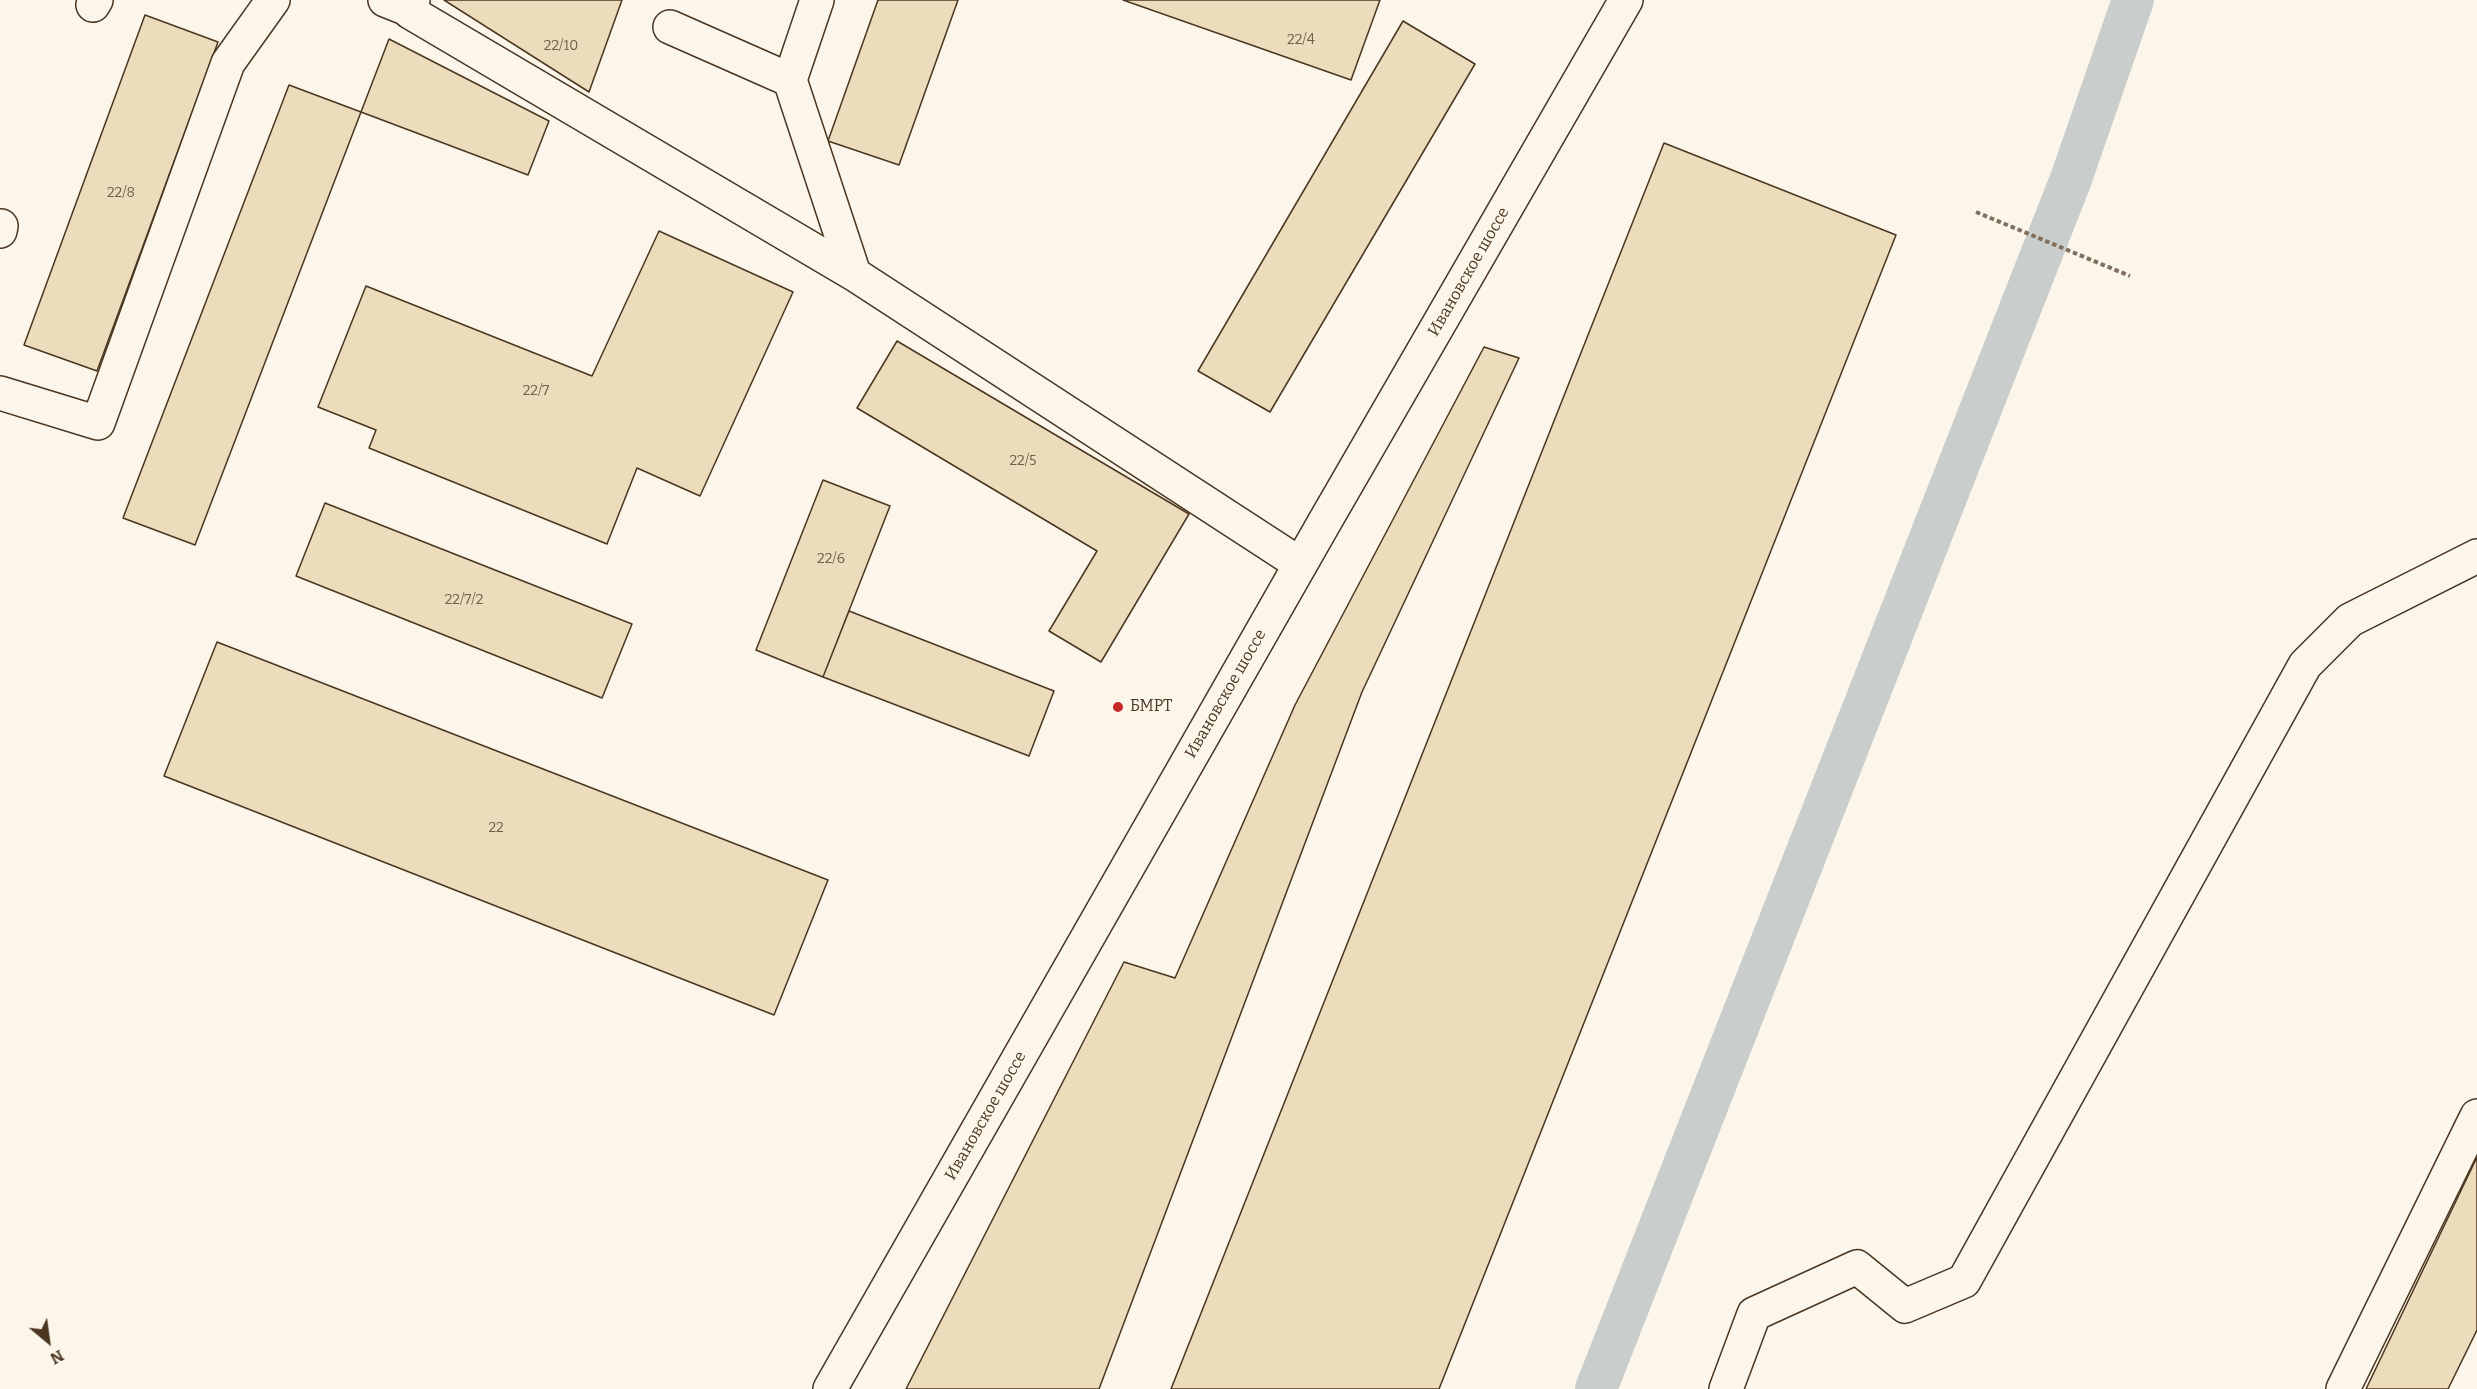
<!DOCTYPE html>
<meta charset="utf-8">
<style>
body{margin:0}
#map{position:relative;width:2477px;height:1389px;overflow:hidden;background:#fbf6e9;font-family:Bitter,serif}
canvas{display:block}
.north{position:absolute;left:18px;top:1311px;width:60px;height:60px;-webkit-text-stroke:4px #fbf6e9;paint-order:stroke;rotate:151deg;font-size:16px;font-weight:700;line-height:24px;text-align:center;color:#4a3520}
.north::after{content:'';display:block;margin:auto;width:21px;height:27px;background:#4a3520;clip-path:polygon(50% 0,100% 100%,50% 72%,0 100%)}
</style>
<div id="map">
<canvas width="2477" height="1389"></canvas>
<div class="north">N</div>
</div>
<script>
const g = document.querySelector('canvas').getContext('2d');
g.lineJoin = 'round';
const poly = rows => new Path2D(rows.map(r => 'M' + r).join(''));
function stroke(path, color, width, dash) { g.strokeStyle = color; g.lineWidth = width; g.lineCap = dash ? 'butt' : 'round'; g.setLineDash(dash || []); g.stroke(path); }
function fill(path, color) { g.fillStyle = color; g.fill(path, 'evenodd'); }
function write(font, color, halo, rows, align = 'center') {
  g.font = font + ' Bitter,serif'; g.lineWidth = 4.5; g.setLineDash([]); g.textBaseline = 'middle'; g.strokeStyle = halo; g.fillStyle = color; for (const [text, x, y, turn = 0] of rows) {
    g.save(); g.translate(x, y); g.rotate((+turn || 0) * Math.PI / 180); g.textAlign = isNaN(turn) ? turn : align; if (halo) g.strokeText(text, 0, 0); g.fillText(text, 0, 0); g.restore();
  }
}
stroke(poly([
 [1596,1389,2071,179,2133,0]
]), '#c9cecd', 42);
const building = poly([
 [444,0,622,0,589,92,444,0],
 [878,0,958,0,899,165,828,141,878,0],
 [1123,0,1380,0,1351,80,1123,0],
 [145,15,218,42,97,371,24,345,145,15],
 [1403,21,1475,64,1270,412,1198,371,1403,21],
 [389,39,549,121,528,175,361,112,389,39],
 [289,85,361,112,195,545,123,518,289,85],
 [1664,143,1896,235,1439,1389,1171,1389,1664,143],
 [659,231,793,292,700,496,637,468,607,544,369,448,376,430,318,407,366,286,592,376,659,231],
 [897,341,1189,514,1101,662,1049,631,1097,551,857,408,897,341],
 [1484,347,1519,358,1362,692,1099,1389,906,1389,1124,962,1175,978,1295,705,1484,347],
 [823,480,890,506,823,677,756,650,823,480],
 [325,503,632,624,602,698,296,576,325,503],
 [849,611,1054,691,1029,756,823,677,849,611],
 [217,642,828,880,774,1015,164,776,217,642],
 [2477,1157,2477,1330,2448,1389,2366,1389,2477,1157]
]);
fill(building, '#ecdcbc');
stroke(building, '#4a3520', 1.5);
const minor = poly([
 [385,0,410,10],
 [413,0,410,12,854,274,1300,564],
 [93,5,96,0],
 [670,27,790,80,854,274],
 [790,80,817,0],
 [0,231,1,226],
 [0,393,98,423,228,63,273,0],
 [830,1389,1324,523,1626,0],
 [1726,1389,1754,1314,1857,1267,1905,1306,1964,1281,2305,665,2350,620,2477,556],
 [2343,1389,2477,1116]
]);
stroke(minor, '#4a3520', 36);
stroke(poly([
 [1976,212,2130,276]
]), '#7f6f5c', 4, [4.5, 3]);
stroke(minor, '#fbf6e9', 33);
for (const [x, y, r, color] of [
 [1118,707,6,"#c62828"]
]) { const dot = new Path2D(); dot.arc(x, y, r, 0, 2 * Math.PI); g.fillStyle = color; g.fill(dot); stroke(dot, '#fbf6e9', 2); }
write('14px', '#725f47', null, [
 ["22/4",1301,40],
 ["22/10",561,46],
 ["22/8",121,193],
 ["22/7",536,391],
 ["22/5",1023,461],
 ["22/6",831,559],
 ["22/7/2",464,600],
 ["22",496,828]
]);
write('16px', '#4a3520', '#fbf6e9', [
 ["Ивановское шоссе",1469,272,-60],
 ["Ивановское шоссе",1226,694,-60],
 ["Ивановское шоссе",986,1116,-60]
]);
write('16px', '#4a3520', '#fbf6e9', [
 ["БМРТ",1130,707]
], 'left');
</script>
